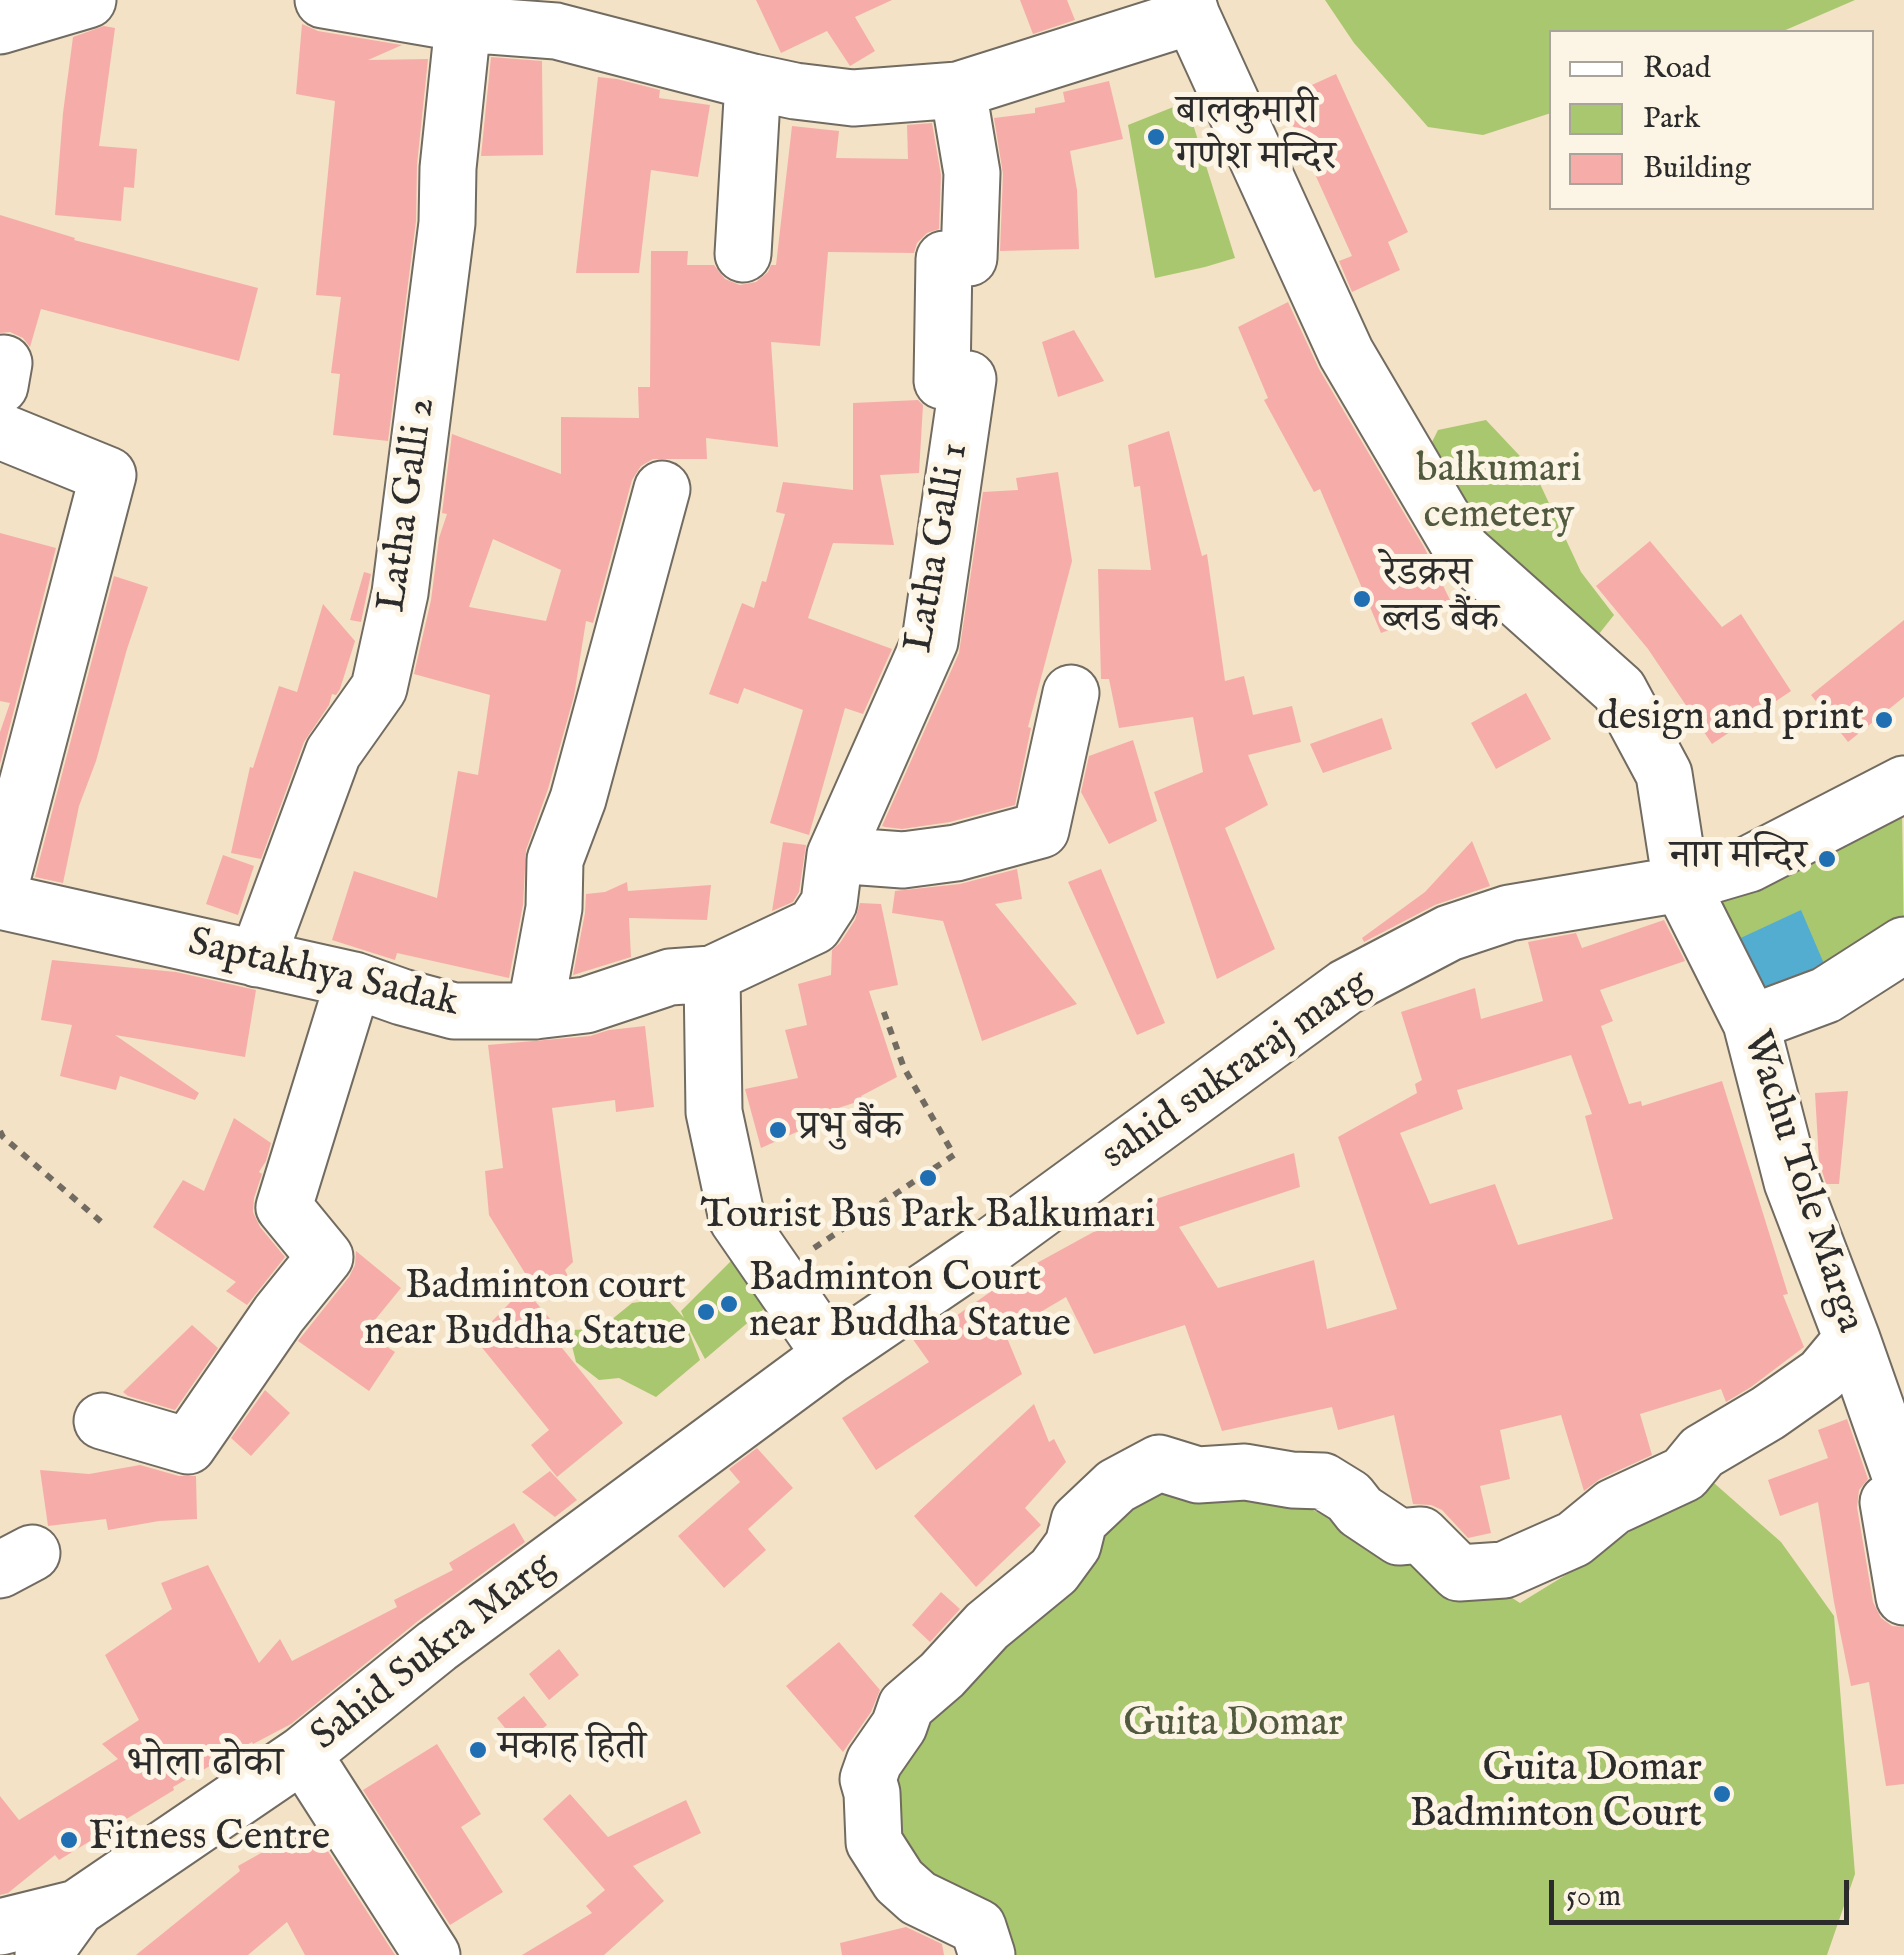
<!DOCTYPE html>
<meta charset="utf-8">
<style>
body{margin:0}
#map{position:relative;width:1904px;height:1955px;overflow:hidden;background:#f3e2c5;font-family:"IM FELL English",serif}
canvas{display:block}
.legend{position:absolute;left:1549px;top:30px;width:325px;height:180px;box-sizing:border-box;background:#fcf5e5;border:2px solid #a8a49b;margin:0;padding:12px 18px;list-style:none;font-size:30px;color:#2b2b2b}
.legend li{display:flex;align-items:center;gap:20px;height:50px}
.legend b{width:50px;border:2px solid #a8a49b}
.scale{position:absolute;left:1549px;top:1880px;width:300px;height:45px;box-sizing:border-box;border:5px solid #2b2b2b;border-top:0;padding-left:12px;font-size:30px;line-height:35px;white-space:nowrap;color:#2b2b2b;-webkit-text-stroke:8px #fcf5e5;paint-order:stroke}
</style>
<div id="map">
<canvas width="1904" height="1955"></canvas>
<ul class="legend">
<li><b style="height:12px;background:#fff"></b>Road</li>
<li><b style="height:28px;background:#a9c76e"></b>Park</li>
<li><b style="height:28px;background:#f6adaa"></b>Building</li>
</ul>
<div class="scale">50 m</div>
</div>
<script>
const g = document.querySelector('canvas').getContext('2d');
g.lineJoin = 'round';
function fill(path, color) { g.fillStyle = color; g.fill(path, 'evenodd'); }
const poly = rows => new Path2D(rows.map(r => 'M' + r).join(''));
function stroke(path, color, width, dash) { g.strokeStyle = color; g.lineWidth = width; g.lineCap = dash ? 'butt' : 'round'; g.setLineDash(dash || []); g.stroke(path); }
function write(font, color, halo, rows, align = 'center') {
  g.font = font + ' "IM FELL English","Noto Serif Devanagari",serif'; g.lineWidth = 10; g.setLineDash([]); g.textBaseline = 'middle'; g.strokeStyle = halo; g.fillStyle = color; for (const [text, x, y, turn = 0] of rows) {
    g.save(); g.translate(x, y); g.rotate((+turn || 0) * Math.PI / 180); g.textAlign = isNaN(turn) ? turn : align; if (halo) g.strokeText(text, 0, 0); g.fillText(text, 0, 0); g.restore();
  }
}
fill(poly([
 [1325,0,1855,0,1781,32,1552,32,1551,113,1483,135,1428,127,1354,43],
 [1186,102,1235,258,1205,267,1155,278,1128,125],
 [1486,420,1534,471,1581,572,1614,615,1591,644,1530,595,1424,458,1438,430],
 [1902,809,1904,944,1755,1022,1685,891],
 [746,1246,778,1297,705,1359,684,1319,700,1360,656,1397,619,1378,599,1380,576,1362,568,1330,600,1329,632,1303,647,1301,668,1300,684,1318,681,1311],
 [1160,1472,1268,1489,1385,1544,1397,1559,1458,1586,1483,1579,1520,1603,1595,1557,1706,1476,1781,1542,1834,1616,1855,1874,1827,1955,986,1955,894,1858,885,1761]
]), '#a9c76e');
fill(poly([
 [1801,910,1825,966,1753,994,1732,942]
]), '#53add1');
fill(poly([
 [756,0,892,0,855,17,875,51,850,66,827,31,781,53],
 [1020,0,1067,0,1075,20,1033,34],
 [302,24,318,31,402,45,368,60,428,59,417,165,416,221,388,441,333,435,340,374,331,373,341,297,316,295,335,101,296,94],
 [104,26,115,28,99,146,137,149,134,188,124,187,121,221,55,215,63,113,73,37],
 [491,57,542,61,543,155,481,156],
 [1336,74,1408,232,1388,242,1400,270,1352,292,1339,261,1352,256,1281,99],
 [598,77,617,79,660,90,659,98,710,105,698,177,651,170,639,273,576,273],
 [1109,81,1123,139,1070,151,1077,190,1079,249,1000,251,1003,174,994,118,1035,113,1035,108,1065,102,1063,92],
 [932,123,941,175,939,229,927,233,917,243,914,253,828,252,820,346,771,342,778,447,706,438,707,459,653,459,641,466,632,480,593,623,586,621,574,696,548,789,526,850,523,905,509,978,397,953,395,960,332,940,354,871,437,898,458,771,478,775,490,695,414,674,431,600,439,538,447,514,442,513,452,434,561,474,561,417,639,418,638,387,650,387,651,251,688,251,687,265,714,265,725,279,740,285,756,282,768,272,771,265,776,265,792,126,839,131,836,158,908,159,907,125],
 [493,539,561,570,546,621,469,607],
 [0,215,75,238,74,240,258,288,239,361,41,309,30,347,23,338,10,332,0,333],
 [1288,302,1319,369,1424,547,1453,606,1381,633,1320,489,1314,492,1264,400,1268,398,1238,327],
 [1074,330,1104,381,1058,397,1042,342],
 [918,400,923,405,919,473,880,475,894,545,833,543,808,618,892,649,863,714,845,708,809,835,770,823,803,710,744,688,738,704,709,694,742,603,754,608,762,581,766,582,785,514,776,512,783,482,853,490,853,403],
 [1169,431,1202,556,1207,554,1225,681,1244,676,1253,715,1292,706,1301,742,1248,755,1268,805,1225,828,1275,949,1217,979,1154,792,1203,772,1193,717,1119,728,1109,679,1101,679,1098,569,1151,570,1140,486,1134,487,1128,445],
 [1058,472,1072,561,1028,727,1031,728,1015,805,950,822,902,829,885,827,882,826,959,653,983,492,1018,490,1016,478],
 [0,533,56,548,0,764,0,732,10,703,0,701],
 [1650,541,1722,627,1741,614,1791,691,1712,744,1648,649,1596,586],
 [364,572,371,574,361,622,350,620],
 [114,576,148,587,127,649,96,761,79,806,63,883,35,877],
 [323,604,355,641,340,689,336,695,332,694,329,705,304,742,261,859,231,853,250,767,253,768,279,686,297,692],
 [1904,620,1904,697,1848,742,1811,695],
 [1526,693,1551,739,1496,769,1471,723],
 [1382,718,1392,749,1323,773,1310,744],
 [1133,740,1157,821,1109,844,1081,792,1089,756],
 [1472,841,1490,886,1435,905,1364,942,1362,938,1425,892],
 [783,842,806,845,799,892,793,902,772,911],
 [223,855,254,866,238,915,206,904],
 [1017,869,1022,899,995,904,1077,1004,982,1041,943,921,892,913,895,891,960,884],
 [1101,869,1165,1023,1137,1035,1068,882],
 [627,882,628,891,711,885,707,920,629,918,631,957,573,975,585,913,586,894,605,892],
 [860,903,881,904,898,985,869,991,897,1077,861,1096,863,1100,829,1111,810,1126,761,1148,745,1089,798,1078,785,1030,807,1025,798,984,831,975,832,950,840,943,855,920],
 [1664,920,1685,961,1600,990,1613,1021,1601,1026,1629,1104,1641,1101,1642,1106,1722,1081,1788,1294,1783,1295,1804,1347,1751,1387,1726,1402,1721,1389,1640,1414,1652,1455,1600,1479,1584,1491,1561,1415,1500,1430,1510,1479,1480,1486,1491,1533,1468,1538,1442,1510,1431,1505,1413,1504,1394,1415,1338,1430,1332,1407,1222,1431,1185,1325,1094,1354,1066,1297,1005,1333,1022,1374,876,1470,842,1418,929,1362,912,1338,939,1320,943,1325,996,1288,995,1286,1150,1201,1294,1153,1300,1187,1179,1227,1218,1288,1314,1260,1327,1329,1397,1309,1338,1137,1417,1093,1415,1084,1422,1080,1401,1012,1475,988,1481,1019,1543,1001,1528,942,1576,933,1582,948],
 [1571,1055,1592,1114,1585,1116,1613,1219,1518,1245,1495,1184,1430,1204,1400,1133,1463,1109,1457,1090],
 [52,960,176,972,256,990,245,1057,115,1035,199,1093,195,1100,120,1076,116,1090,60,1076,72,1025,41,1020],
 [645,1026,654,1107,616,1112,615,1100,552,1108,573,1262,565,1270,571,1283,541,1299,489,1215,485,1171,503,1168,488,1045,590,1036,609,1030],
 [1848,1091,1839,1184,1826,1184,1819,1161,1815,1093],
 [234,1118,271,1143,266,1161,259,1172,262,1174,254,1198,253,1212,260,1227,285,1257,247,1305,226,1291,236,1282,153,1227,183,1180,204,1191],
 [356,1251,401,1288,365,1332,395,1352,369,1391,298,1341,349,1277,355,1265],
 [524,1288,561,1332,558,1343,623,1423,557,1477,531,1445,549,1430,475,1339],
 [192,1325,218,1348,175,1410,128,1396,123,1392],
 [265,1390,290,1413,251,1456,231,1438],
 [1034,1404,1049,1442,1054,1439,1066,1462,1025,1508,1041,1525,976,1587,914,1516],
 [1847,1419,1868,1479,1859,1490,1857,1507,1873,1602,1881,1618,1892,1626,1904,1627,1904,1784,1886,1786,1869,1682,1851,1686,1834,1602,1818,1502,1780,1516,1768,1480,1828,1458,1818,1430],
 [757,1448,793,1488,748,1529,766,1550,724,1588,678,1536,740,1482,729,1469],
 [140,1465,179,1476,196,1476,197,1519,159,1521,108,1530,106,1519,48,1526,40,1470,89,1474],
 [550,1471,577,1500,555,1517,522,1492],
 [514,1523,525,1542,418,1621,291,1724,253,1744,252,1742,173,1787,174,1790,59,1860,55,1855,8,1893,0,1895,0,1796,19,1820,118,1759,102,1744,139,1720,105,1655,172,1609,161,1583,208,1565,259,1663,280,1639,292,1661,397,1607,394,1600,453,1570,449,1563],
 [941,1592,960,1609,930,1642,912,1625],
 [839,1642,880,1690,871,1712,843,1752,786,1686],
 [559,1649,579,1675,549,1700,529,1674],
 [524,1696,547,1725,520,1747,497,1718],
 [437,1744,481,1814,461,1827,503,1892,450,1925,363,1790],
 [570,1794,608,1837,686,1800,701,1833,633,1866,664,1901,604,1955,522,1955,592,1913,586,1906,605,1890,543,1819],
 [311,1825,395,1955,305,1955,287,1922,248,1955,136,1955,240,1871,238,1866],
 [906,1927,942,1944,944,1955,842,1955,840,1943]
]), '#f6adaa');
const minor = poly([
 [323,0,463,24,556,31,753,82,795,91,853,98,958,90,1192,16],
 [1187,0,1192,16,1346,353,1462,550,1619,690,1664,774,1681,884,1751,1023,1792,1182,1852,1339,1904,1487],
 [0,26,88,0],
 [743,254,753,82],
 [0,386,4,363],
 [0,431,108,475,0,887],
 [835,855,903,860,956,853,1041,830,1071,693],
 [0,901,354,980,402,997,454,1011,535,1011,586,1005,670,977,712,974,714,1112,737,1219,831,1355],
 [257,959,333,753,379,688,400,593,447,223,448,168,463,24],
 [712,974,814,926,829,903,835,855,930,641,968,379,942,381,944,259,969,258,972,173,958,90],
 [535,1011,554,908,555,860,578,799,662,489],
 [1751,1023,1826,995,1904,945],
 [102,1421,188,1446,279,1314,325,1257,284,1207,354,980],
 [1904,1492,1888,1502,1904,1597],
 [0,1570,32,1553],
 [303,1754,432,1955],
 [0,1927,77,1908],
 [43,1955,77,1908,303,1754,437,1646,831,1355,987,1249,1346,987,1449,933,1509,913,1681,884,1749,864,1904,784],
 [987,1955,978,1927,918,1898,899,1881,874,1842,872,1793,868,1779,874,1762,899,1726,906,1706,942,1675,987,1626,1054,1571,1073,1545,1079,1521,1116,1486,1159,1463,1198,1475,1245,1472,1292,1480,1323,1481,1349,1497,1360,1511,1399,1537,1421,1535,1459,1573,1504,1570,1574,1539,1613,1507,1684,1474,1702,1452,1768,1413,1822,1375,1852,1339]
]);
stroke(minor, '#716b61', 59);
stroke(poly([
 [0,1131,3,1137,106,1226],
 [814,1248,954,1155,904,1068,882,1007]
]), '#716b61', 6, [8, 8]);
stroke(minor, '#fff', 55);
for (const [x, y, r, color] of [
 [1156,137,10,"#1f6fb2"],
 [1362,599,10,"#1f6fb2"],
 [1884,720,10,"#1f6fb2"],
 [1827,859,10,"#1f6fb2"],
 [778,1130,10,"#1f6fb2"],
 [928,1178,10,"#1f6fb2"],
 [729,1304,10,"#1f6fb2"],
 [706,1312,10,"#1f6fb2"],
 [478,1750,10,"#1f6fb2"],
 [1722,1794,10,"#1f6fb2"],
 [69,1840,10,"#1f6fb2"]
]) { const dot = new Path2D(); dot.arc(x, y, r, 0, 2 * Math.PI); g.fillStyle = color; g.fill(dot); stroke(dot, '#fcf5e5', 4); }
write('40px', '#2b2b2b', '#fcf5e5', [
 ["बालकुमारी",1176,114],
 ["गणेश मन्दिर",1176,160],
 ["रेडक्रस",1382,576],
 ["ब्लड बैंक",1382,622],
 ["design and print",1864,720,"right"],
 ["नाग मन्दिर",1807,859,"right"],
 ["प्रभु बैंक",798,1130],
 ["Tourist Bus Park Balkumari",928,1218,"center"],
 ["Badminton Court",749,1281],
 ["near Buddha Statue",749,1327],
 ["Badminton court",686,1289,"right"],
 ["near Buddha Statue",686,1335,"right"],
 ["मकाह हिती",498,1750],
 ["Guita Domar",1702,1771,"right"],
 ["Badminton Court",1702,1817,"right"],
 ["Fitness Centre",89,1840]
], 'left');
write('40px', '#515a3f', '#fcf5e5', [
 ["balkumari",1499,472],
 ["cemetery",1499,518],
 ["Guita Domar",1233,1726]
]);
write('40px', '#2b2b2b', '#fcf5e5', [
 ["Latha Galli 2",409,505,-82],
 ["Latha Galli 1",939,548,-80],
 ["Saptakhya Sadak",323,975,13],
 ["sahid sukraraj marg",1237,1071,-35],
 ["Wachu Tole Marga",1801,1182,72],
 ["Sahid Sukra Marg",434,1653,-38]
]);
write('42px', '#2b2b2b', '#fcf5e5', [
 ["भोला ढोका",205,1766]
]);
</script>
